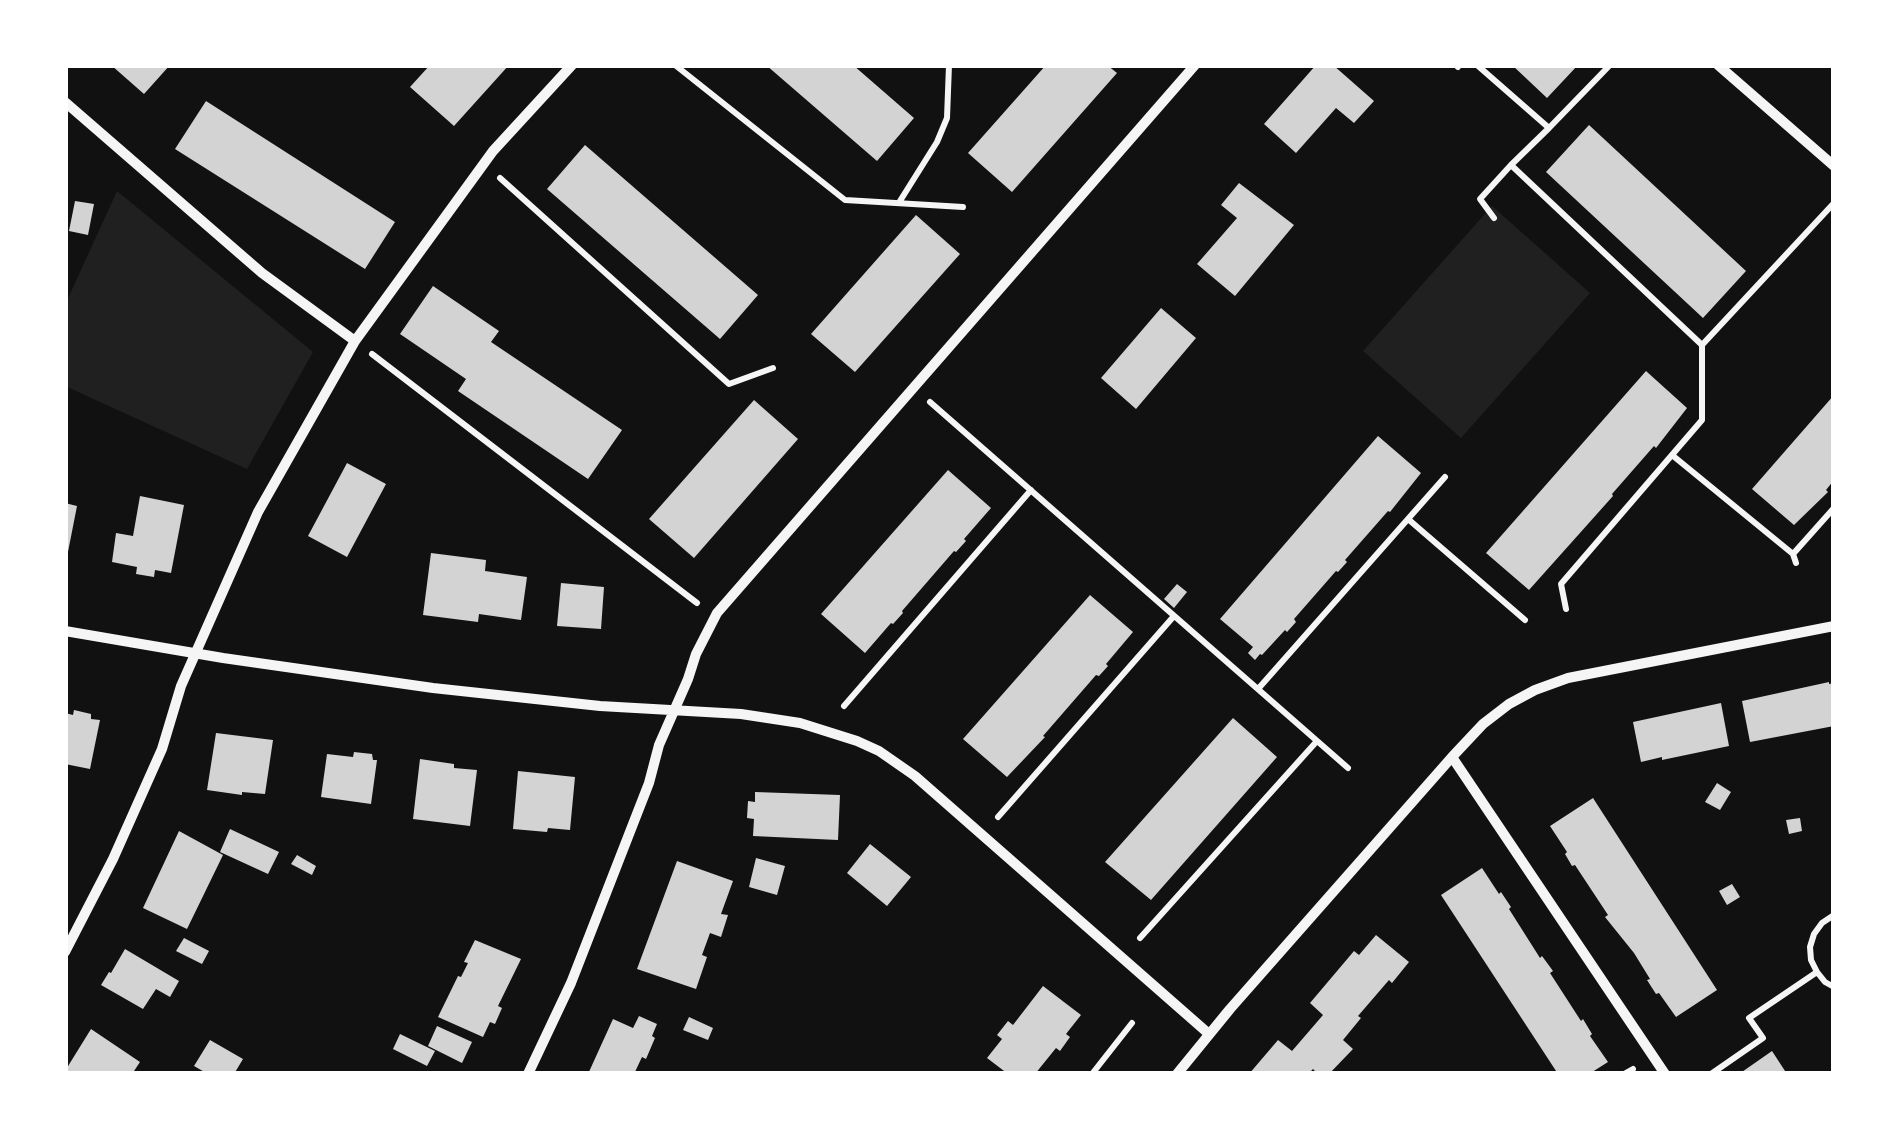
<!DOCTYPE html>
<style>
body{margin:0}
#map{position:relative;width:1899px;height:1139px;overflow:hidden;background:#111;font-family:"PT Serif",serif}
canvas{display:block}
.frame{position:absolute;inset:0;border:68px solid #fff;pointer-events:none}
</style>
<div id="map">
<canvas width="1899" height="1139"></canvas>
<div class="frame"></div>
</div>
<script>
const g = document.querySelector('canvas').getContext('2d');
g.lineJoin = 'round';
function fill(path, color) { g.fillStyle = color; g.fill(path, 'evenodd'); }
const poly = rows => new Path2D(rows.map(r => 'M' + r).join(''));
function stroke(path, color, width, dash) { g.strokeStyle = color; g.lineWidth = width; g.lineCap = dash ? 'butt' : 'round'; g.setLineDash(dash || []); g.stroke(path); }
fill(poly([
 [117,191,313,352,247,469,65,386,65,305],
 [1492,206,1590,293,1461,438,1363,351]
]), '#202020');
fill(poly([
 [111,65,170,65,144,94],
 [430,65,509,65,454,126,410,87],
 [766,65,853,65,914,118,877,161],
 [1046,65,1107,65,1117,73,1012,192,968,153],
 [1316,65,1333,65,1374,101,1354,123,1336,108,1296,153,1264,124],
 [1512,65,1578,65,1547,98],
 [206,101,395,222,365,269,175,149],
 [1589,125,1746,271,1703,318,1546,172],
 [585,145,758,295,720,339,547,189],
 [1239,183,1294,225,1235,296,1197,264,1237,218,1221,205],
 [75,201,94,204,88,235,69,231],
 [916,215,960,254,855,372,811,334],
 [433,286,499,331,491,342,622,430,588,479,458,391,466,379,400,334],
 [1161,308,1196,338,1136,409,1101,378],
 [1646,371,1687,408,1656,448,1654,446,1612,494,1613,496,1529,590,1486,553],
 [1834,395,1834,480,1826,490,1828,492,1794,525,1752,489],
 [754,400,798,439,694,558,649,519],
 [1378,436,1421,473,1390,512,1388,511,1345,560,1347,562,1338,572,1336,571,1294,619,1296,622,1287,632,1285,630,1262,655,1260,654,1255,660,1248,653,1253,647,1220,619],
 [347,463,386,484,347,557,308,536],
 [948,470,991,508,964,539,966,541,956,552,954,551,902,611,903,613,893,624,891,623,865,653,821,614],
 [140,496,184,505,171,573,155,570,154,577,136,574,137,567,112,562,116,533,133,536],
 [65,503,77,506,67,557,65,557],
 [431,553,486,560,485,571,527,577,521,620,479,614,478,622,423,615],
 [561,583,604,587,601,629,557,626],
 [1177,584,1187,592,1174,608,1164,599],
 [1090,595,1133,632,1106,664,1108,666,1099,676,1096,675,1043,736,1045,737,1007,777,963,739],
 [1829,682,1829,684,1834,683,1834,726,1750,742,1742,701],
 [1721,703,1729,746,1662,760,1662,757,1641,762,1633,722],
 [74,710,91,714,91,719,100,720,90,769,65,764,65,713,73,715],
 [1233,718,1277,757,1151,900,1105,862],
 [216,733,273,740,265,794,242,792,242,795,207,790],
 [354,752,372,754,373,760,377,760,371,804,321,797,327,754,353,757],
 [420,759,454,764,454,768,477,770,470,826,413,819],
 [518,771,575,777,570,830,548,828,547,832,513,829],
 [1717,783,1731,792,1720,810,1705,802],
 [755,792,840,795,838,840,753,836,754,819,747,818,748,801,755,802],
 [1593,798,1717,990,1676,1017,1659,993,1656,994,1647,980,1650,979,1634,953,1605,917,1608,915,1575,865,1572,866,1565,854,1567,852,1550,826],
 [1800,818,1802,831,1789,834,1786,820],
 [230,829,279,852,268,874,220,852],
 [179,831,223,855,187,929,143,908],
 [870,844,911,877,887,906,847,873],
 [297,855,316,866,312,875,291,864],
 [756,858,785,866,777,895,749,887],
 [677,861,733,881,721,914,728,915,721,937,710,933,702,955,707,957,696,989,637,969],
 [1482,868,1499,894,1501,892,1511,907,1509,909,1540,958,1542,956,1553,971,1550,973,1581,1021,1583,1019,1592,1034,1590,1036,1608,1062,1589,1074,1558,1074,1441,895],
 [1732,884,1740,897,1727,905,1719,891],
 [1376,935,1409,962,1392,983,1389,980,1358,1016,1361,1018,1343,1040,1353,1049,1329,1074,1318,1074,1313,1069,1308,1074,1249,1074,1278,1040,1292,1051,1323,1015,1310,1003,1354,951,1359,955],
 [184,938,209,951,202,964,176,951],
 [475,940,521,959,498,1006,502,1008,495,1024,490,1022,483,1037,438,1017,458,976,461,977,468,963,464,962],
 [125,949,179,981,170,997,156,989,143,1009,101,985,109,972,111,973],
 [1043,986,1081,1015,1066,1034,1070,1037,1060,1051,1056,1048,1035,1074,1008,1074,987,1058,1002,1039,997,1035,1008,1021,1013,1025],
 [639,1016,657,1024,652,1036,655,1038,646,1059,642,1057,634,1074,588,1074,613,1019,633,1028],
 [689,1017,713,1028,708,1040,683,1030],
 [437,1026,472,1042,462,1063,428,1046],
 [91,1029,140,1062,132,1074,70,1074,65,1071],
 [400,1034,435,1051,427,1066,393,1049],
 [210,1040,243,1059,234,1074,208,1074,194,1066],
 [1772,1051,1787,1074,1739,1074]
]), '#d3d3d3');
stroke(poly([
 [675,65,845,200,963,207],
 [1477,65,1549,128,1511,165,1702,345,1834,203],
 [1458,67,1459,65],
 [1549,128,1610,65],
 [500,178,729,384,773,368],
 [900,201,937,142,947,118,949,65],
 [1494,218,1480,199,1511,165],
 [372,354,697,603],
 [930,402,1348,768],
 [1672,455,1793,554,1796,563],
 [1408,519,1525,620],
 [1793,554,1834,508],
 [1566,609,1561,584,1702,420,1702,345],
 [1258,689,1445,477],
 [844,706,1031,490],
 [998,817,1174,616],
 [1834,915,1822,923,1814,934,1810,947,1811,960,1817,972,1825,982,1834,987],
 [1140,938,1317,741],
 [1092,1074,1132,1023],
 [1624,1074,1633,1069],
 [1711,1074,1763,1038,1749,1018,1817,972]
]), '#f5f5f5', 6);
stroke(poly([
 [1718,65,1834,166],
 [65,102,262,273,355,341],
 [65,631,223,658,433,688,600,706,741,714,800,723,857,741,879,751,915,776,1209,1034],
 [1452,757,1665,1074],
 [65,952,113,859,162,749,181,686,258,512,355,341,493,151,572,65],
 [528,1074,571,983,649,783,659,745,688,679,696,654,717,613,1195,65],
 [1177,1074,1230,1009,1452,757,1483,724,1509,704,1535,690,1568,678,1834,626]
]), '#f5f5f5', 10);
</script>
